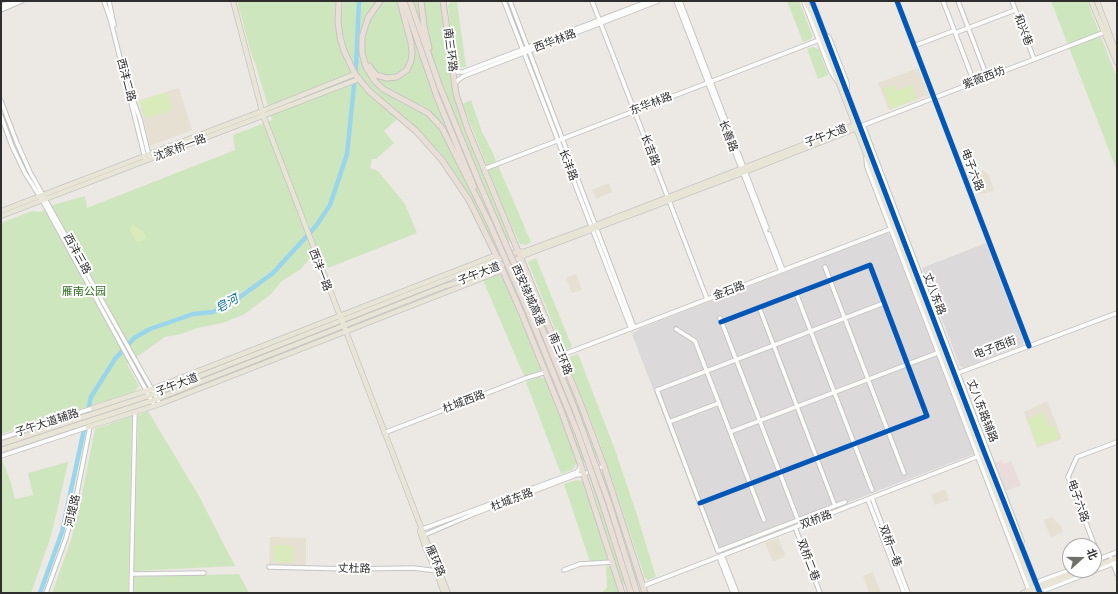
<!DOCTYPE html>
<meta charset="utf-8">
<style>
body{margin:0}
#map{position:relative;width:1118px;height:594px;overflow:hidden;background:#ece8e4;font-family:"Open Sans","Noto Sans SC",sans-serif}
canvas{display:block}
.frame{position:absolute;inset:0;border:2px solid #2e2e2e;pointer-events:none}
.north{position:absolute;left:1062px;top:538px;width:40px;height:40px;box-sizing:border-box;background:#fff;border:1px solid #ababab;border-radius:50%;rotate:69deg;font-size:11px;font-weight:700;line-height:16px;text-align:center;color:#2e2e2e}
.north::after{content:'';display:block;margin:auto;width:14px;height:18px;background:#706f6e;clip-path:polygon(50% 0,100% 100%,50% 72%,0 100%)}
</style>
<div id="map">
<canvas width="1118" height="594"></canvas>
<div class="frame"></div>
<div class="north">北</div>
</div>
<script>
const g = document.querySelector('canvas').getContext('2d');
g.lineJoin = 'round';
function fill(path, color) { g.fillStyle = color; g.fill(path, 'evenodd'); }
const poly = rows => new Path2D(rows.map(r => 'M' + r).join(''));
function stroke(path, color, width, dash) { g.strokeStyle = color; g.lineWidth = width; g.lineCap = dash ? 'butt' : 'round'; g.setLineDash(dash || []); g.stroke(path); }
function write(font, color, halo, rows, align = 'center') {
  g.font = font + ' "Open Sans","Noto Sans SC",sans-serif'; g.lineWidth = 4; g.setLineDash([]); g.textBaseline = 'middle'; g.strokeStyle = halo; g.fillStyle = color; for (const [text, x, y, turn = 0] of rows) {
    g.save(); g.translate(x, y); g.rotate((+turn || 0) * Math.PI / 180); g.textAlign = isNaN(turn) ? turn : align; if (halo) g.strokeText(text, 0, 0); g.fillText(text, 0, 0); g.restore();
  }
}
fill(poly([
 [887,233,890,235,974,454,716,553,632,334,641,328],
 [986,243,1024,342,1022,345,963,368,960,366,922,268]
]), '#dcd9db');
fill(poly([
 [918,68,929,95,889,110,878,83],
 [179,88,192,130,150,146,139,100],
 [983,170,989,175,994,190,983,194,974,191,968,175],
 [609,183,612,192,596,199,592,190],
 [576,274,582,290,572,293,566,278],
 [1047,401,1062,439,1037,448,1024,412],
 [945,489,949,500,935,505,931,495],
 [1053,517,1057,523,1061,526,1063,532,1052,537,1050,536,1044,520],
 [270,537,306,538,306,566,269,565],
 [778,538,785,554,784,557,774,561,772,560,765,543],
 [873,572,881,593,869,593,863,576]
]), '#e6e0d3');
fill(poly([
 [1002,460,1004,464,1011,461,1021,485,1006,491,995,463]
]), '#e9dcdb');
fill(poly([
 [237,1,337,1,335,22,336,34,348,68,361,86,398,118,384,131,394,143,376,159,372,159,370,168,378,171,405,204,417,233,328,268,319,247,301,269,282,281,270,295,243,315,222,323,197,328,181,334,165,337,127,364,139,386,134,392,1,434,1,223,32,211,40,212,56,204,85,196,87,208,235,150,233,135,272,120,256,66,251,53],
 [343,1,439,1,442,12,451,78,455,94,513,241,496,249,469,195,444,157,411,122,381,97,366,83,353,65,347,50,341,25],
 [454,1,457,1,466,67,455,67,448,6,450,3],
 [787,1,799,1,812,34,812,37,809,40,803,42],
 [1051,1,1087,1,1117,78,1117,171],
 [813,47,819,49,828,75,818,79,807,49],
 [471,100,482,132,491,149,531,242,526,245,520,244,503,207,465,110,463,104],
 [536,258,572,347,567,350,563,349,528,262],
 [521,268,523,270,560,359,559,362,549,366,545,364,509,276,510,273],
 [496,275,502,275,542,370,524,376,483,280],
 [578,354,614,447,637,515,656,577,648,580,645,578,599,441,567,361,570,357],
 [565,370,598,456,584,462,582,461,551,377,551,375],
 [540,377,546,379,577,463,573,469,561,474,526,382],
 [148,411,199,496,235,566,134,571,138,415],
 [132,416,128,593,52,593,71,540,80,504,95,429],
 [1,459,2,459,10,480,15,499,33,495,28,473,68,462,58,507,50,539,31,593,1,593],
 [601,471,604,474,639,579,637,582,625,585,621,584,589,477,589,475],
 [577,480,583,481,610,561,590,562,564,484],
 [606,566,611,566,619,593,602,593,607,587],
 [239,574,249,593,134,593,134,577]
]), '#cee6be');
fill(poly([
 [894,85,897,91,912,85,917,99,891,109,883,89],
 [167,92,172,110,151,117,150,116,144,118,139,101],
 [133,225,143,231,146,238,139,242,135,240,130,230,131,226],
 [1043,412,1049,427,1054,425,1059,438,1037,446,1027,419],
 [274,545,293,545,293,562,274,562]
]), '#d9eabb');
stroke(poly([
 [40,593,62,532,91,397,115,359,134,338,150,329,193,314,213,312,236,300,273,273,316,226,330,205,347,154,356,67,359,1]
]), '#99d6ec', 4.5);
const minor = poly([
 [104,1,111,22,145,158],
 [109,1,114,25],
 [504,1,631,329],
 [510,1,634,327],
 [592,1,707,299],
 [676,1,781,271],
 [680,1,767,228],
 [897,1,1029,346],
 [943,1,974,82],
 [958,1,987,77],
 [1012,1,1034,59],
 [804,2,831,72,837,81],
 [1,6,14,1],
 [1,10,22,1],
 [826,35,829,37,847,83,847,89],
 [914,46,953,31,955,33,1015,10],
 [453,68,457,72,463,72,649,1],
 [455,84,458,80,464,76,658,1],
 [1,101,17,143,30,172,160,404],
 [134,102,140,119,149,156],
 [1,116,12,146,25,173,42,200,153,403],
 [863,125,1022,541,1021,545],
 [861,126,1105,32],
 [866,158,867,167,1030,593],
 [484,169,819,40],
 [769,234,783,270],
 [825,267,904,473],
 [796,293,872,490],
 [759,307,835,506],
 [720,318,798,520],
 [676,329,695,341,764,520],
 [562,355,893,228],
 [955,374,1117,313],
 [669,422,719,403],
 [730,432,940,352],
 [384,433,526,378,546,372],
 [1,438,93,408],
 [1,456,88,427],
 [872,498,908,593],
 [868,500,904,593],
 [845,502,718,551,657,390,884,303],
 [700,503,927,416,870,265,721,322],
 [795,527,820,593],
 [420,530,577,472,581,466],
 [422,536,476,513,576,475,584,474,604,466],
 [722,555,737,593],
 [719,557,733,593],
 [1111,558,1117,574],
 [1094,561,1117,552],
 [1101,562,1068,477,1077,457,1117,442],
 [269,567,348,569,414,568,437,571],
 [564,570,580,564,613,562],
 [132,574,204,573],
 [1039,585,1040,581,1070,570],
 [643,586,979,456],
 [1041,588,1045,590,1117,562],
 [46,593,66,538,74,508,90,427],
 [131,593,135,412]
]);
const major = poly([
 [233,1,263,115,424,535,448,593],
 [805,1,812,13,1034,593],
 [812,1,985,454,1040,593],
 [1091,1,1117,63],
 [1097,1,1117,54],
 [1,211,262,111,355,74],
 [1,216,359,79],
 [93,408,152,389,496,255],
 [88,427,160,404,503,270],
 [1,444,154,394,519,251,523,252,596,225,854,125,860,126],
 [1,450,157,399,445,286,456,283,497,267,520,258,525,255,737,175,852,130,860,126],
 [420,531,426,549,436,571,444,593],
 [1094,567,1117,558],
 [1037,592,1041,588,1087,570],
 [1023,593,1037,586,1079,570]
]);
const highway = poly([
 [339,1,338,22,340,37,344,51,355,74,369,91,416,131,442,160,469,200,494,251,521,312,562,413,581,466,622,593],
 [380,1,368,18,362,37,362,53,366,67,374,80,383,89,428,113,442,128,489,222],
 [404,1,437,97,474,187],
 [410,1,440,87],
 [421,1,424,26,429,48],
 [443,1,456,94,468,130,580,402,604,466,645,593],
 [369,66,376,75,387,78,397,77,407,70,411,61,412,53,411,43,400,1]
]);
stroke(minor, '#c5c4c5', 5.5);
stroke(major, '#c6c5c4', 6);
stroke(highway, '#c6c5c4', 7);
stroke(minor, '#fcfcfb', 3.5);
stroke(major, '#e8e4d6', 4.5);
stroke(highway, '#eadfd6', 5);
const highwayBridge = poly([
 [440,87,481,187,544,333,576,412,609,503,637,593],
 [489,222,528,311,578,434,603,505,631,593]
]);
stroke(highwayBridge, '#c6c5c4', 7, []);
stroke(highwayBridge, '#eadfd6', 5);
stroke(poly([
 [812,1,985,454,1040,593],
 [897,1,1029,346],
 [700,503,927,416,870,265,721,322]
]), '#0057b8', 5);
write('11px', '#2e2e2e', '#fff', [
 ["和兴巷",1023,30,69],
 ["西华林路",555,41,-21],
 ["南三环路",450,50,83],
 ["紫薇西坊",984,78,-21],
 ["西沣二路",126,80,75],
 ["东华林路",651,104,-21],
 ["长善路",728,136,69],
 ["子午大道",826,136,-21],
 ["沈家桥一路",180,148,-21],
 ["长吉路",650,150,69],
 ["长沣路",568,165,69],
 ["电子六路",972,170,69],
 ["西沣三路",77,254,61],
 ["西沣一路",320,270,69],
 ["子午大道",479,274,-21],
 ["金石路",729,291,-21],
 ["丈八东路",934,294,69],
 ["西安绕城高速",528,295,66],
 ["电子西街",995,348,-21],
 ["南三环路",560,354,68],
 ["子午大道",177,385,-21],
 ["杜城西路",464,402,-21],
 ["丈八东路辅路",982,411,69],
 ["子午大道辅路",47,423,-18],
 ["杜城东路",512,500,-21],
 ["电子六路",1078,501,71],
 ["河堤路",73,511,-77],
 ["双桥路",816,520,-21],
 ["双桥一巷",890,546,69],
 ["双桥二巷",808,560,69],
 ["雁环路",435,561,67],
 ["丈杜路",354,569,1]
]);
write('11px', '#2c6e1b', '#fff', [
 ["雁南公园",84,292]
]);
write('italic 12px', '#0d6fa3', '#fff', [
 ["皂河",227,304,-28]
]);
</script>
